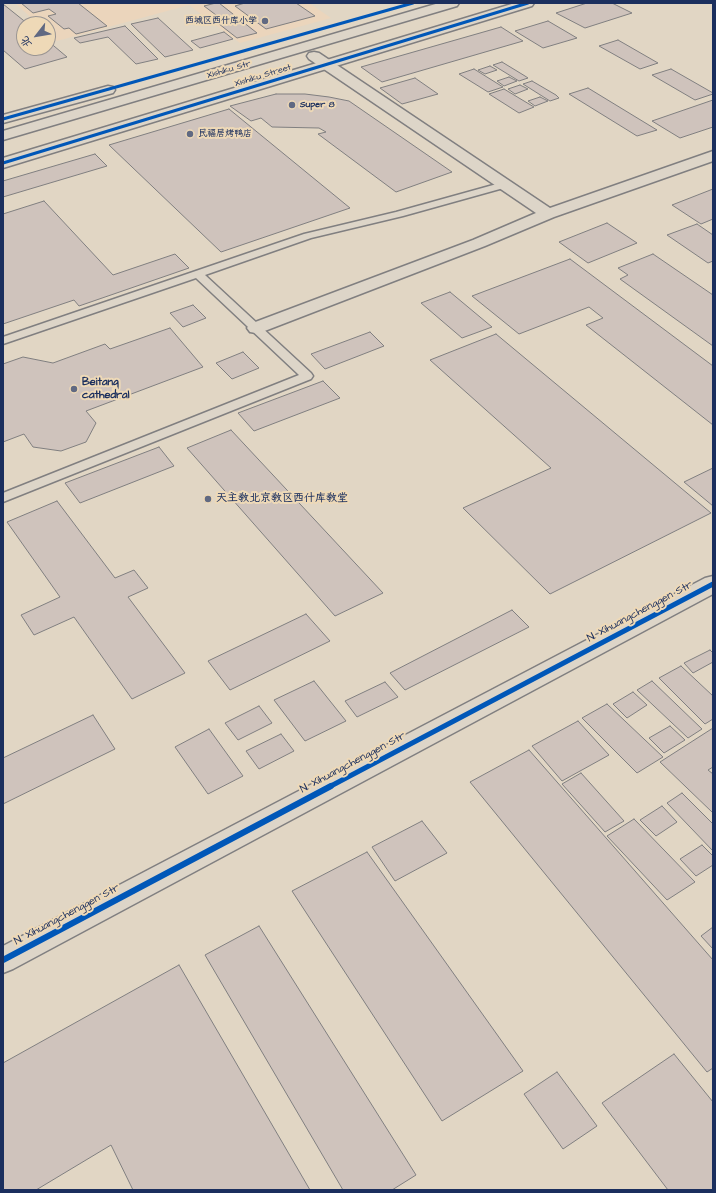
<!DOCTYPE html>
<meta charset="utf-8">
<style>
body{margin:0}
#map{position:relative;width:716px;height:1193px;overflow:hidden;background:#e1d6c4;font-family:"Architects Daughter","LXGW WenKai TC",sans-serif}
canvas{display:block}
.frame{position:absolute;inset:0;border:4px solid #1b2f5e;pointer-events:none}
.north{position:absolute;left:16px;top:16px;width:40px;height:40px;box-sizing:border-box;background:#eed9b7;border:1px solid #9a9593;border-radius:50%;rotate:239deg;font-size:11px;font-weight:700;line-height:16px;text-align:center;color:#1b2f5e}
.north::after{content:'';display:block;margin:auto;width:14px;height:18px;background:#606982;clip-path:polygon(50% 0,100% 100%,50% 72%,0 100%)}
</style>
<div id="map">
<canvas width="716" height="1193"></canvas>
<div class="frame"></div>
<div class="north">北</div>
</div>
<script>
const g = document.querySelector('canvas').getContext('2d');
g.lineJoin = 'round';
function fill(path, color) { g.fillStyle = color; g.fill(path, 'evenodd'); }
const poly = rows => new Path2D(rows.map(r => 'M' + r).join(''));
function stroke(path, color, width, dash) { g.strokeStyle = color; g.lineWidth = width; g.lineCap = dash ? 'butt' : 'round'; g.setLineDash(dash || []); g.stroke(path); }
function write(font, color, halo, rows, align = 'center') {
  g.font = font + ' "Architects Daughter","LXGW WenKai TC",sans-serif'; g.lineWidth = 4; g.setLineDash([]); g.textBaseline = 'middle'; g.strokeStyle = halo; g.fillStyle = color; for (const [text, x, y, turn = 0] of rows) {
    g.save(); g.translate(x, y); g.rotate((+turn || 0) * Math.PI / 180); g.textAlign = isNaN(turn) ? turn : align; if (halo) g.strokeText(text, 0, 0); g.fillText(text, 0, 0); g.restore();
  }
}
fill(poly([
 [15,3,309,3,331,18,240,43,189,5,57,41,48,33,48,24,38,24]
]), '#ebd5bc');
const building = poly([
 [21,3,78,3,107,26,76,34,69,28,64,29,48,16,56,14,49,9,33,13,21,3],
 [216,3,219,3,257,33,237,38,214,20,220,18,204,6,216,3],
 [245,3,296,3,315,16,266,29,235,6,245,3],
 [587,3,612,3,632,13,585,28,556,13,587,3],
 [3,4,28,24,24,24,24,48,48,48,48,41,67,57,25,69,3,50,3,4],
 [158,18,193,50,165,57,131,24,158,18],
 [548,21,577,38,543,48,515,31,548,21],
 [125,26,158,59,136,64,108,37,80,43,74,38,125,26],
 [501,27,523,41,382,82,361,67,501,27],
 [224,32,233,39,200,48,191,41,224,32],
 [618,40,658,63,640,69,599,46,618,40],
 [502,62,525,76,528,78,519,81,493,65,502,62],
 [490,66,497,70,485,74,478,70,490,66],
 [474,69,503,87,488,92,459,74,474,69],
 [671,69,713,93,713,94,695,100,652,75,671,69],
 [509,77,517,81,504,86,497,81,509,77],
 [415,78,438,94,402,104,380,88,415,78],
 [532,81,556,95,559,98,550,101,523,84,532,81],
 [520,85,528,89,515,94,508,89,520,85],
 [588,88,657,130,637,136,569,94,588,88],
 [504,89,534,107,519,113,489,94,504,89],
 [276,94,305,94,329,97,349,101,452,172,396,192,318,134,326,132,319,128,272,127,261,118,251,121,230,106,276,94],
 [540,97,548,101,535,106,528,101,540,97],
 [713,100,713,127,680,138,652,121,713,100],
 [229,109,350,208,221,252,109,145,229,109],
 [95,154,107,166,3,197,3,181,95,154],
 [713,189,713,219,701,224,672,205,713,189],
 [44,201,113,275,175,254,189,268,79,306,74,300,3,324,3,214,44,201],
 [607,223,637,243,588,263,559,242,607,223],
 [697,224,713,235,713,261,708,263,667,235,697,224],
 [653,254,713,295,713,346,620,279,628,275,618,268,653,254],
 [570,259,713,366,713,425,586,325,603,318,589,307,519,334,472,296,570,259],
 [450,292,492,327,462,338,421,303,450,292],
 [193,305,206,318,183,327,170,313,193,305],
 [170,328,203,367,86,411,96,423,86,442,61,451,33,447,24,434,3,442,3,364,23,357,53,363,105,344,110,349,170,328],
 [370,332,384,346,325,369,311,354,370,332],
 [496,334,711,513,550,594,463,508,551,468,430,360,496,334],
 [243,352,259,368,232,379,216,363,243,352],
 [323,381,340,398,254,431,238,413,323,381],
 [231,430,383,593,335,616,187,448,231,430],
 [159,447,174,466,80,503,65,483,159,447],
 [713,468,713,506,684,482,713,468],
 [57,501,115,578,134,570,148,588,128,597,185,673,132,699,74,617,34,635,21,615,60,597,7,522,57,501],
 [512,610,529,627,405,690,390,673,512,610],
 [306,614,330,641,230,690,208,661,306,614],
 [710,650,713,653,713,662,693,673,684,663,710,650],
 [681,666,713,696,713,719,705,724,659,678,681,666],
 [314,681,346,721,305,741,274,700,314,681],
 [652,681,702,729,688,738,637,690,652,681],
 [385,682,398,697,357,717,345,701,385,682],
 [633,692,647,705,627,718,613,704,633,692],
 [607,704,663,757,637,773,582,718,607,704],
 [259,706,272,723,238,740,225,723,259,706],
 [93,715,115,749,3,804,3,758,93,715],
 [578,721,609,755,562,781,532,746,578,721],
 [670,726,685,740,664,753,649,738,670,726],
 [713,728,713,767,708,770,713,774,713,813,660,762,713,728],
 [209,729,243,776,208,794,175,747,209,729],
 [281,734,294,751,259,769,246,751,281,734],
 [529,750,713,960,713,1068,707,1072,470,782,529,750],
 [581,773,624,821,605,832,562,784,581,773],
 [682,793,713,824,713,851,667,803,682,793],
 [662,806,677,822,656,836,640,820,662,806],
 [634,819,695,882,667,900,607,836,634,819],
 [422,821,447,853,395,881,372,847,422,821],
 [702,845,713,856,713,865,696,876,680,859,702,845],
 [367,852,523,1071,442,1121,292,891,367,852],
 [259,926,416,1175,392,1190,343,1190,205,955,259,926],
 [713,927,713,949,701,936,713,927],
 [179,965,310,1190,133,1190,111,1145,36,1190,3,1190,3,1063,179,965],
 [674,1054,713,1102,713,1190,668,1190,602,1103,674,1054],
 [557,1072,597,1126,563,1149,524,1094,557,1072]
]);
fill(building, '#cfc3bc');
stroke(building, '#807f80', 1);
const lane = poly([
 [504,182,509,185,507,187,403,216,311,238,205,275,311,373,313,376,311,379,3,502,3,493,299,375,196,278,3,344,3,337,304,234,396,212,504,182]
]);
const street = poly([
 [314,52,319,53,550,208,713,151,713,161,554,217,485,246,262,332,256,333,250,332,247,328,250,324,473,240,536,213,309,59,307,56,309,53,314,52]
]);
const secondary = poly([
 [439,3,459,3,457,6,3,140,3,131,439,3],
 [515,3,534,3,532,6,3,168,3,158,515,3],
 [108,86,113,87,115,90,113,93,3,123,3,115,108,86],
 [713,576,713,594,13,969,3,973,3,946,705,578,713,576]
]);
stroke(lane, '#807f80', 3);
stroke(street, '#807f80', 3);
stroke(secondary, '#807f80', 3);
fill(lane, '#ddd5c8');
fill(street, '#ddd5c8');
fill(secondary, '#ddd5c8');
stroke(poly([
 [3,119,413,3],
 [3,163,528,3]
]), '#0057b8', 3);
stroke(poly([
 [329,787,713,584]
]), '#0057b8', 5);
stroke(poly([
 [3,960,331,786]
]), '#0057b8', 6);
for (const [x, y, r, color] of [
 [265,21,4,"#606982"],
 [292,105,4,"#606982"],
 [190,134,4,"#606982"],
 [74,389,4,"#606982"],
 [208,499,4,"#606982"]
]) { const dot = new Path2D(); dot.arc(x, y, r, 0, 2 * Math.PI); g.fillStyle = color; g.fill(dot); stroke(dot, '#eed9b7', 1.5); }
write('bold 9px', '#1b2f5e', '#eed9b7', [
 ["西城区西什库小学",257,21,"right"],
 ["Super 8",300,105],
 ["民福居烤鸭店",198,134]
], 'left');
write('9px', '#1b2f5e', '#eed9b7', [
 ["Xishiku Str",229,70,-16],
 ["Xishiku Street",263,76,-17]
]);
write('bold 11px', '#1b2f5e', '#eed9b7', [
 ["Beitang",82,383],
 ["cathedral",82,396],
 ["天主教北京教区西什库教堂",216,499]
], 'left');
write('11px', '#1b2f5e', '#eed9b7', [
 ["N. Xihuangchenggen Str",640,612,-28],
 ["N. Xihuangchenggen Str",353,763,-28],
 ["N. Xihuangchenggen Str",67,915,-28]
]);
</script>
